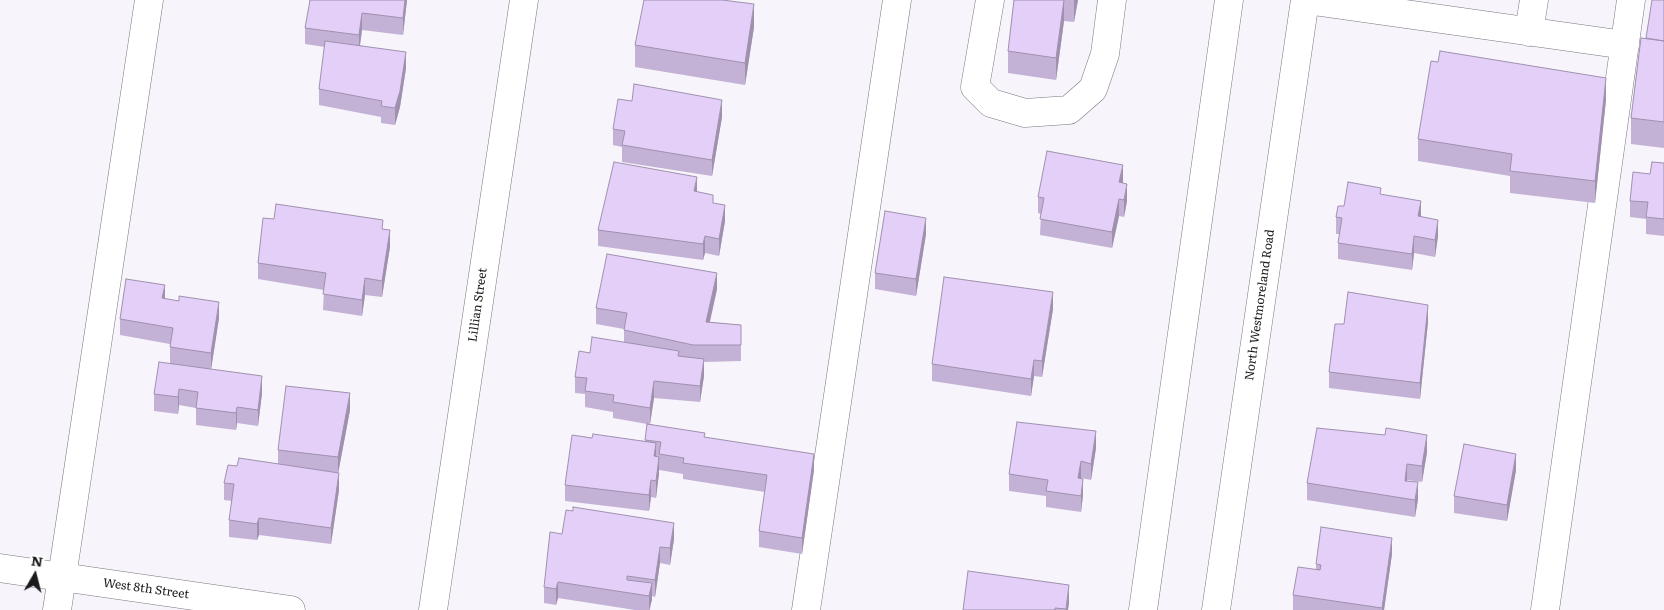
<!DOCTYPE html>
<style>
body{margin:0}
#map{position:relative;width:1664px;height:610px;overflow:hidden;background:#f7f4fb;font-family:Literata,serif}
canvas{display:block}
.north{position:absolute;left:10px;top:550px;width:50px;height:50px;-webkit-text-stroke:4px #fff;paint-order:stroke;rotate:8deg;font-size:14px;font-weight:700;line-height:20px;text-align:center;color:#1b1a1c}
.north::after{content:'';display:block;margin:auto;width:18px;height:22px;background:#1b1a1c;clip-path:polygon(50% 0,100% 100%,50% 72%,0 100%)}
</style>
<div id="map">
<canvas width="1664" height="610"></canvas>
<div class="north">N</div>
</div>
<script>
const g = document.querySelector('canvas').getContext('2d');
g.lineJoin = 'round';
const poly = rows => new Path2D(rows.map(r => 'M' + r).join(''));
function stroke(path, color, width, dash) { g.strokeStyle = color; g.lineWidth = width; g.lineCap = dash ? 'butt' : 'round'; g.setLineDash(dash || []); g.stroke(path); }
function fill(path, color) { g.fillStyle = color; g.fill(path, 'evenodd'); }
function write(font, color, halo, rows, align = 'center') {
  g.font = font + ' Literata,serif'; g.lineWidth = 4; g.setLineDash([]); g.textBaseline = 'middle'; g.strokeStyle = halo; g.fillStyle = color; for (const [text, x, y, turn = 0] of rows) {
    g.save(); g.translate(x, y); g.rotate((+turn || 0) * Math.PI / 180); g.textAlign = isNaN(turn) ? turn : align; if (halo) g.strokeText(text, 0, 0); g.fillText(text, 0, 0); g.restore();
  }
}
const minor = poly([
 [990,0,975,87,991,103,1025,113,1069,110,1093,89,1105,54,1112,0],
 [1306,0,1625,45],
 [1529,32,1534,0],
 [0,568,291,610],
 [57,610,149,0],
 [433,610,524,0],
 [806,610,897,0],
 [1545,610,1631,0]
]);
const major = poly([
 [1143,610,1229,0],
 [1216,610,1305,0]
]);
stroke(minor, '#7a777d', 29);
stroke(major, '#7a777d', 29);
stroke(minor, '#fff', 28);
stroke(major, '#fff', 28);
fill(poly([
 [407,0,403,35,362,30,360,45,406,68,400,107,395,125,381,123,381,117,319,105,319,89,325,47,305,44,305,28],
 [1014,0,1078,0,1074,22,1064,21,1056,80,1008,73,1008,51],
 [1664,0,1664,148,1631,144,1631,118,1646,39],
 [754,27,745,85,635,67,635,45],
 [1606,100,1595,203,1510,193,1510,176,1418,161,1418,139],
 [722,117,712,176,622,162,622,147,613,145,613,129],
 [1664,163,1664,236,1646,234,1646,219,1630,217,1630,201],
 [1123,181,1123,183,1127,201,1124,217,1119,216,1112,248,1040,235,1041,214,1038,213,1038,197],
 [697,192,713,203,725,221,719,256,705,253,703,260,598,246,598,230],
 [1381,195,1421,217,1438,236,1435,257,1414,253,1412,270,1338,259,1338,243,1340,234,1336,234,1336,217,1344,206],
 [274,219,383,229,390,247,382,297,365,295,362,316,323,310,324,290,258,279,258,263],
 [926,234,916,296,875,289,875,273],
 [717,289,710,322,741,325,741,361,704,362,704,376,700,402,654,398,650,424,705,437,814,470,802,554,759,547,759,531,765,492,683,479,683,474,659,470,656,498,651,497,649,511,565,501,565,485,592,438,645,441,647,424,613,418,613,412,585,407,585,394,575,393,575,377,624,342,624,329,596,324,596,308],
 [165,299,219,318,211,369,262,393,258,426,237,423,236,430,196,425,196,408,179,405,178,414,154,411,154,394,170,363,170,344,120,335,120,319],
 [1053,309,1042,377,1034,376,1031,396,932,381,932,364],
 [1428,322,1420,399,1329,388,1329,372,1344,324],
 [350,410,338,473,339,490,331,544,259,535,257,540,229,537,229,520,232,501,224,500,224,483,237,466,278,464,278,450],
 [1096,448,1091,480,1081,478,1083,495,1081,512,1046,507,1046,496,1009,491,1009,474],
 [1427,452,1422,482,1407,480,1418,499,1415,517,1307,500,1307,483],
 [1516,470,1507,521,1454,513,1454,496],
 [562,534,674,539,670,565,660,563,655,597,652,596,650,610,635,610,558,598,556,605,544,603,544,587],
 [1392,554,1384,610,1293,610,1293,595,1316,570,1316,564],
 [1069,602,1068,610,963,610]
]), '#c3b2d5');
fill(poly([
 [405,0,407,0,403,35,403,18],
 [1064,0,1064,21,1056,80,1056,58],
 [1074,0,1078,0,1074,22],
 [754,4,754,27,745,85,745,63],
 [362,13,362,30,359,52,359,35],
 [406,52,406,68,400,107,395,125,395,108],
 [1606,78,1606,100,1595,203,1595,181],
 [722,100,722,117,712,176,712,160],
 [1123,165,1123,181,1119,199,1119,182],
 [697,177,697,193,694,191],
 [1127,184,1127,201,1124,217,1124,200],
 [1119,199,1119,216,1112,248,1112,232],
 [1421,201,1421,217,1418,216],
 [725,205,725,221,719,256,719,239],
 [926,218,926,234,916,296,916,279],
 [1438,220,1438,236,1435,257,1435,240],
 [390,230,390,247,382,297,382,281],
 [705,236,705,253,703,260,703,244],
 [1414,236,1414,253,1412,270,1412,254],
 [717,273,717,289,706,338,706,322],
 [365,278,365,295,362,316,362,300],
 [165,285,165,301,162,298],
 [1053,292,1053,309,1042,377,1042,361],
 [219,302,219,318,211,370,211,353],
 [1428,305,1428,322,1420,399,1420,383],
 [704,359,704,376,700,402,700,386],
 [1034,360,1034,376,1031,396,1031,379],
 [262,376,262,393,258,426,258,410],
 [654,381,654,398,650,424,650,408],
 [179,389,179,405,178,414,178,397],
 [350,393,350,410,338,474,338,457],
 [237,407,237,423,236,430,236,413],
 [1096,431,1096,448,1091,480,1091,464],
 [1427,435,1427,452,1422,482,1422,466],
 [656,443,656,459,654,456],
 [814,454,814,470,802,554,802,538],
 [1516,454,1516,470,1507,521,1507,505],
 [659,457,659,474,656,498,656,481],
 [1081,461,1081,478,1078,495,1078,478],
 [1407,464,1407,480,1405,497,1405,481],
 [339,473,339,490,331,544,331,528],
 [1083,479,1083,495,1081,512,1081,496],
 [651,480,651,497,649,511,649,495],
 [1418,482,1418,499,1415,517,1415,500],
 [259,518,259,535,257,540,257,524],
 [674,523,674,539,670,565,670,548],
 [1392,538,1392,554,1384,610,1382,610],
 [660,547,660,563,655,597,655,580],
 [558,582,558,598,556,605,556,589],
 [652,583,652,600,649,610,649,596],
 [1069,585,1069,602,1068,610,1066,610]
]), '#9f91ae');
const building = poly([
 [310,0,405,0,403,18,362,13,359,35,305,28,310,0],
 [644,0,722,0,754,4,745,63,635,45,644,0],
 [1014,0,1064,0,1056,58,1008,51,1014,0],
 [1652,0,1664,0,1664,41,1646,38,1652,0],
 [1641,38,1664,41,1664,122,1631,118,1641,38],
 [325,41,406,52,400,91,395,108,381,106,382,101,319,89,325,41],
 [1440,51,1606,78,1595,181,1510,171,1512,154,1418,139,1431,61,1438,62,1440,51],
 [634,84,722,100,712,160,622,145,625,131,613,129,618,99,632,101,634,84],
 [1047,151,1123,165,1119,182,1127,184,1124,200,1119,199,1112,232,1040,219,1044,198,1038,197,1047,151],
 [614,162,697,177,694,191,713,195,713,203,725,205,719,239,705,236,703,244,598,230,614,162],
 [1652,162,1664,163,1664,219,1646,217,1648,202,1630,201,1633,172,1650,174,1652,162],
 [1348,182,1381,188,1380,194,1421,201,1418,216,1438,220,1435,240,1414,236,1412,254,1338,243,1342,218,1336,217,1338,206,1344,206,1348,182],
 [276,204,383,220,382,229,390,230,382,281,365,278,362,300,323,294,326,273,258,263,263,218,274,219,276,204],
 [885,211,926,218,916,279,875,273,885,211],
 [607,254,717,273,706,322,741,325,741,345,693,345,624,330,627,313,596,308,607,254],
 [944,277,1053,292,1042,361,1034,360,1031,379,932,364,944,277],
 [126,279,165,285,162,298,179,301,179,296,219,302,211,353,170,347,173,328,120,319,126,279],
 [1348,292,1428,305,1420,383,1329,372,1335,324,1344,324,1348,292],
 [592,337,679,351,678,356,704,359,700,386,654,381,650,408,613,402,614,395,585,391,587,378,575,377,579,351,590,353,592,337],
 [159,362,262,376,258,410,237,407,236,413,196,408,198,392,179,389,178,397,154,394,159,362],
 [286,386,350,393,338,457,278,450,286,386],
 [1017,422,1096,431,1091,464,1081,461,1078,478,1083,479,1081,496,1046,491,1048,480,1009,474,1017,422],
 [647,424,705,433,704,437,814,454,802,538,759,531,767,475,683,463,684,458,659,454,661,442,645,440,647,424],
 [1317,428,1385,435,1386,428,1427,435,1422,466,1407,464,1405,481,1418,482,1415,500,1307,483,1317,428],
 [593,434,656,443,654,456,659,457,656,481,651,480,649,495,565,485,572,435,592,438,593,434],
 [1464,444,1516,454,1507,505,1454,496,1464,444],
 [239,458,339,473,331,528,259,518,257,524,229,520,234,484,224,483,228,465,237,466,239,458],
 [573,507,674,523,670,548,660,547,655,580,627,576,627,580,652,583,649,596,558,582,556,589,544,587,550,532,562,534,566,510,573,511,573,507],
 [1321,527,1392,538,1382,608,1293,595,1298,567,1320,570,1321,565,1316,564,1321,527],
 [968,571,1069,585,1066,609,1055,608,1055,610,963,610,968,571]
]);
fill(building, '#e3cff8');
stroke(building, '#9f91ae', 1);
write('12px', '#1b1a1c', '#fff', [
 ["Lillian Street",478,305,-82],
 ["North Westmoreland Road",1260,305,-82],
 ["West 8th Street",146,589,8]
]);
</script>
